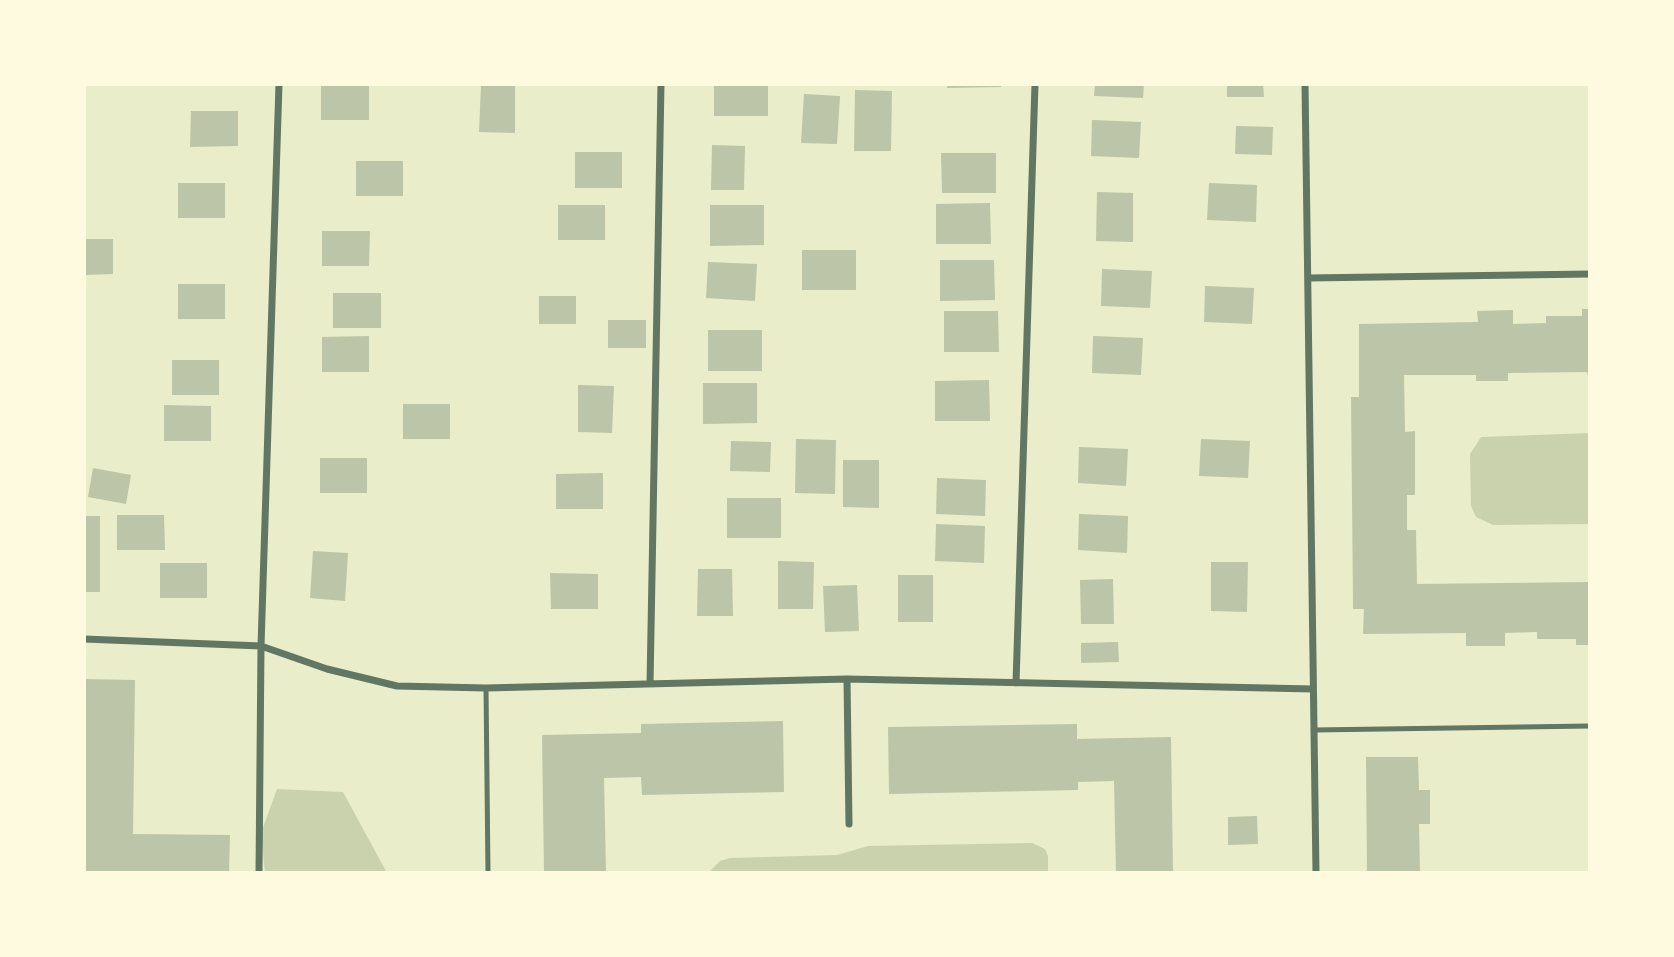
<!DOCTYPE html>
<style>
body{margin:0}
#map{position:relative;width:1674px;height:957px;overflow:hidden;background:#e9edc9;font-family:"IBM Plex Sans",sans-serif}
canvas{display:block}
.frame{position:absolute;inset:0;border:86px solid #fefae0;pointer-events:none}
</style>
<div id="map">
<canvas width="1674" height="957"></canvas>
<div class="frame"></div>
</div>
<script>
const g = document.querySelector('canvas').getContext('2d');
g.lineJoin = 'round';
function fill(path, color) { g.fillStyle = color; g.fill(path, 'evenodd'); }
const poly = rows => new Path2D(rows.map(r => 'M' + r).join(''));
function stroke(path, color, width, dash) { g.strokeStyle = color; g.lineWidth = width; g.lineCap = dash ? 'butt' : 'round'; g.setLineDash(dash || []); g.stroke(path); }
fill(poly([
 [1590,433,1590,524,1493,525,1476,517,1471,506,1470,454,1481,437],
 [277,789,343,792,387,873,265,873,261,833],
 [1032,843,1045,849,1048,856,1048,873,708,873,720,861,730,858,837,855,868,846]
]), '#cad2ad');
fill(poly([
 [714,84,768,84,768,116,714,116],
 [947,84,1001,84,1001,87,947,88],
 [1095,84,1144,84,1143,98,1094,96],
 [1227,84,1263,84,1264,97,1227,97],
 [321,85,369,85,369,120,321,120],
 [481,85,515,86,515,133,479,132],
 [855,90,892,91,891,151,854,151],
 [804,94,840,96,837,144,801,143],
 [191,111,238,111,238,146,190,147],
 [1092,120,1141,122,1139,158,1091,156],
 [1236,126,1273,127,1272,155,1235,154],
 [712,145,745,146,744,190,711,190],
 [575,152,622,152,622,188,575,188],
 [941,153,996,153,996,193,942,193],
 [356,161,403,161,403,196,356,196],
 [178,183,225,183,225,218,178,218],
 [1209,183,1257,185,1256,222,1207,220],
 [1097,192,1133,193,1133,242,1096,241],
 [990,203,991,244,936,244,936,204],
 [558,205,605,205,605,240,558,240],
 [710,205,764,205,764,245,710,246],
 [322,231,370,231,369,266,322,266],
 [84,239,113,239,113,274,84,275],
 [802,250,856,250,856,290,802,290],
 [940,260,994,260,995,300,940,301],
 [708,262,757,264,755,301,706,298],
 [1102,269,1152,271,1150,308,1101,306],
 [178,284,225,284,225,319,178,319],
 [1205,286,1254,288,1252,324,1204,322],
 [333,293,381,293,381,328,333,328],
 [539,296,576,296,576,324,539,324],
 [1582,309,1590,309,1590,384,1587,372,1508,373,1508,381,1476,381,1476,375,1404,375,1405,432,1415,431,1415,495,1407,495,1407,530,1416,530,1417,584,1590,582,1590,645,1576,645,1576,639,1537,639,1537,632,1505,633,1505,646,1466,646,1466,633,1363,634,1364,609,1353,609,1353,602,1351,397,1359,397,1359,324,1478,322,1477,311,1513,310,1513,324,1546,323,1546,316,1582,316],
 [944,311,998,311,999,352,944,352],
 [608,320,646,320,646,348,608,348],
 [708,330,762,330,762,371,708,371],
 [369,336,369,372,322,372,322,337],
 [1093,336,1143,338,1141,375,1092,373],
 [172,360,219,360,219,395,172,395],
 [989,380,990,421,935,421,935,381],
 [703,383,757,383,757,423,703,424],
 [578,385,614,386,612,433,578,432],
 [403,404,450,404,450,439,403,439],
 [164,405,211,406,211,441,164,441],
 [796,439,836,440,835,494,795,493],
 [1201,439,1250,441,1248,478,1199,476],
 [731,441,771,442,770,472,730,471],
 [1079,447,1128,449,1126,486,1078,483],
 [320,458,367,458,367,493,320,493],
 [843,460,879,460,879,508,843,507],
 [93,468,131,475,126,504,88,497],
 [603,473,603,509,556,509,556,474],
 [937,478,986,480,985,516,936,514],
 [727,498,781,498,781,538,727,538],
 [1079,514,1128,516,1127,553,1078,550],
 [117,515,164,515,165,550,117,550],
 [84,516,100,516,100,592,84,592],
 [936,524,985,526,984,563,935,561],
 [313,551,348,553,345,601,310,598],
 [778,561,814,562,813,609,778,609],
 [1211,562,1248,562,1247,612,1211,611],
 [160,563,207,563,207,598,160,598],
 [698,569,732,569,733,616,697,616],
 [550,573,598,574,598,609,551,609],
 [898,575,933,575,933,622,898,622],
 [1113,579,1114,624,1081,624,1080,580],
 [857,585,859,631,825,632,823,586],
 [1118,642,1119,662,1081,663,1081,643],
 [84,679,135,680,133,834,230,835,229,873,84,873],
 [783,721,784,792,642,795,641,777,604,778,606,873,544,873,542,735,641,733,641,724],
 [1077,724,1077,739,1171,737,1173,873,1116,873,1114,781,1078,782,1078,790,889,794,888,727],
 [1366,757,1418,757,1419,790,1430,790,1430,824,1419,824,1420,873,1367,873],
 [1257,816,1258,844,1228,845,1228,817]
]), '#bcc5a7');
stroke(poly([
 [486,688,488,873],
 [1314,730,1590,726]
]), '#617663', 5);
stroke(poly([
 [1305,84,1316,873],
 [1308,278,1590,274],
 [84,639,261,646,327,669,397,686,486,688,847,679,1313,689],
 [847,679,849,824],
 [1016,683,1035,84],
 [650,684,661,84],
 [259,873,261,646,279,84]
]), '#617663', 7);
</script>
